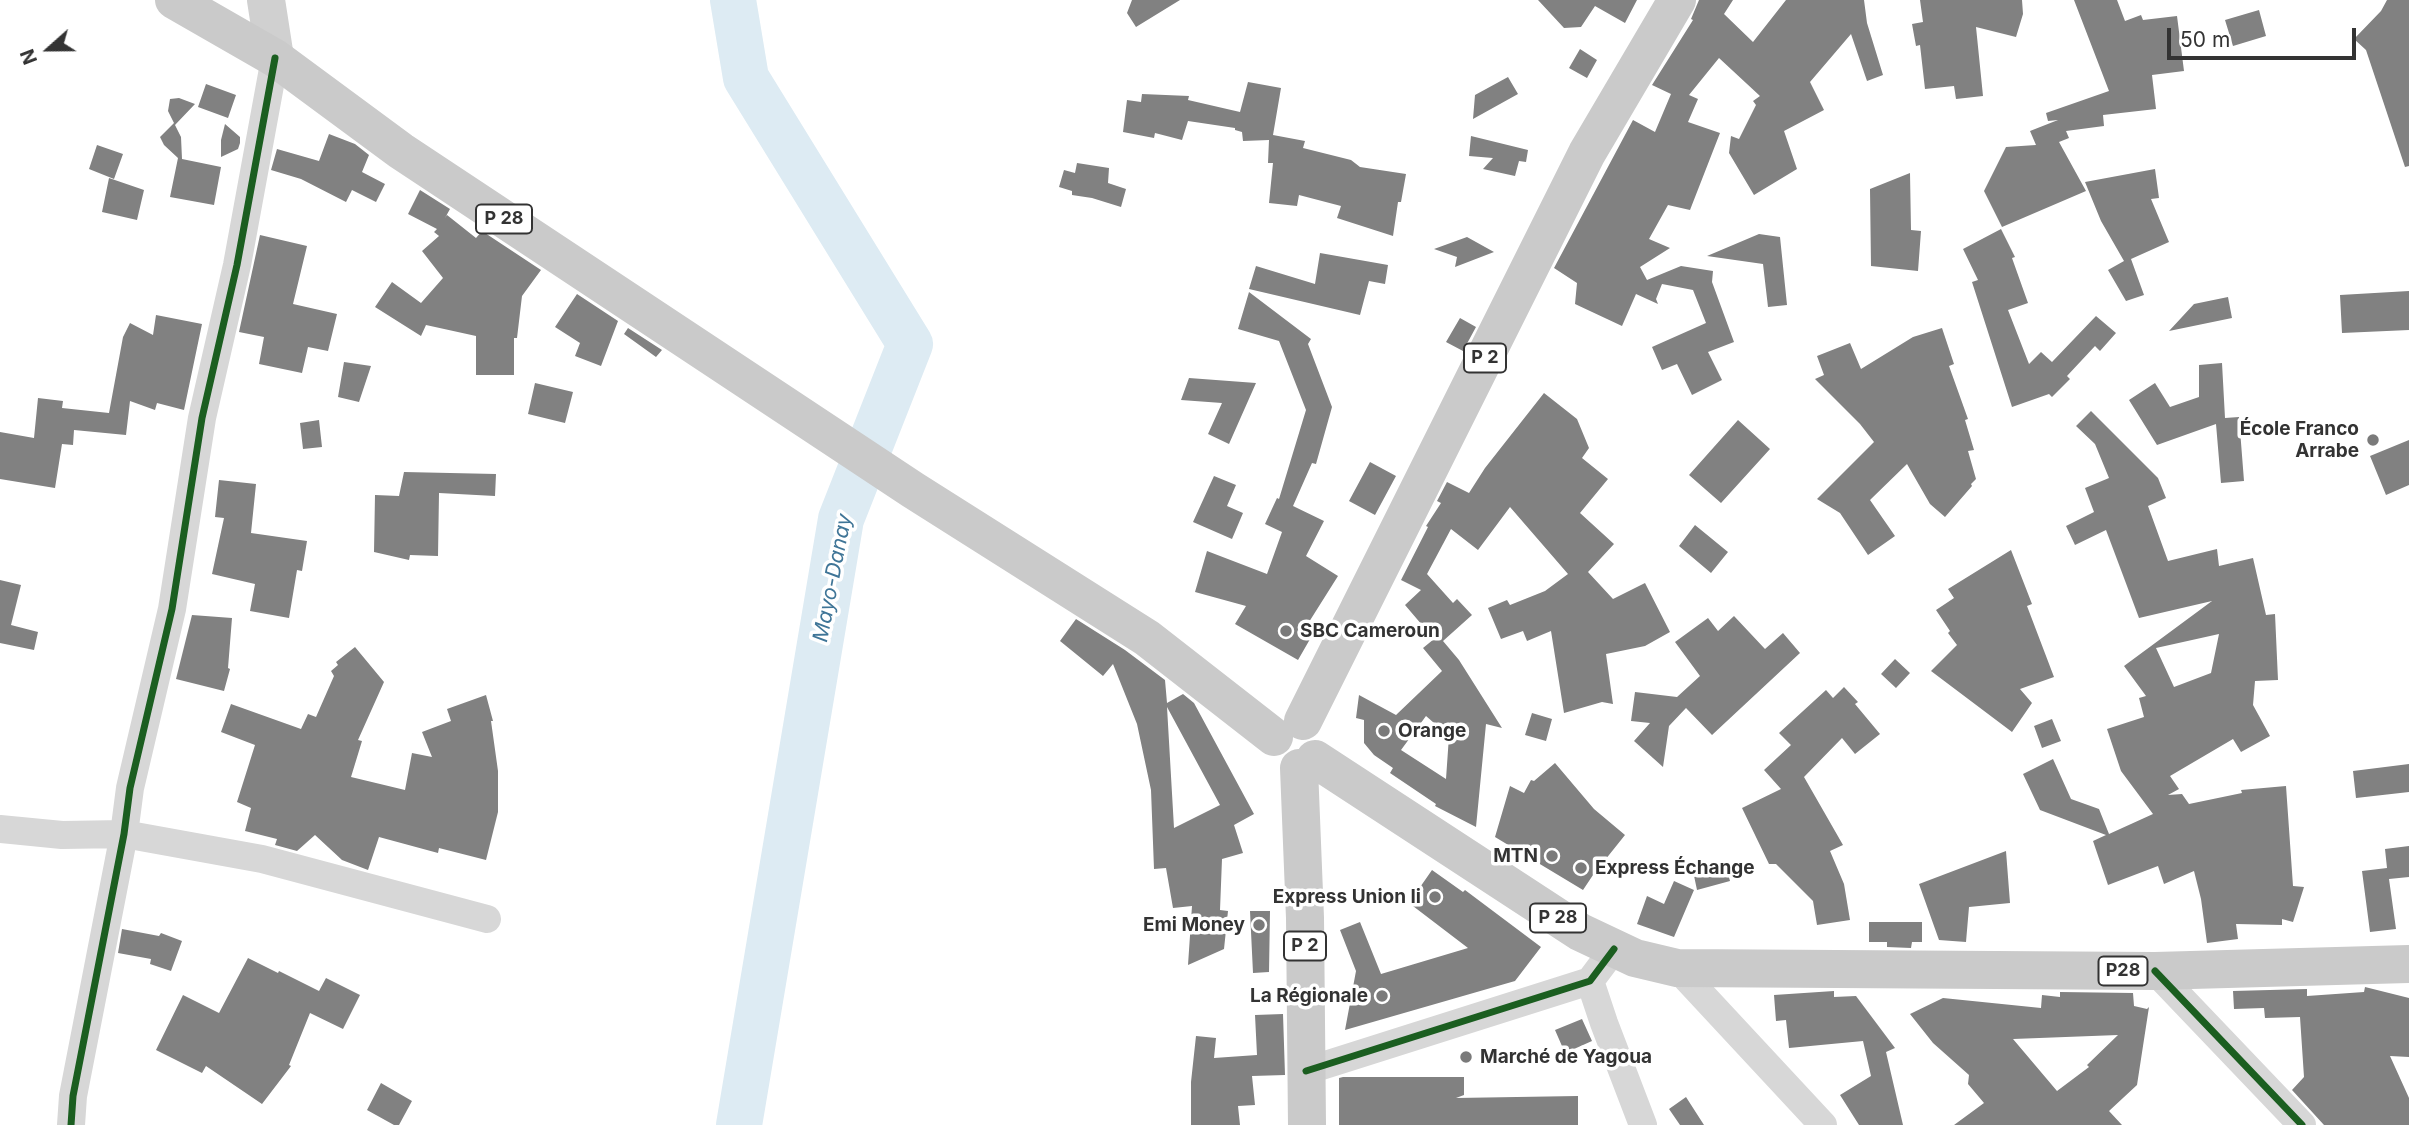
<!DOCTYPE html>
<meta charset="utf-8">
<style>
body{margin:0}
#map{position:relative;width:2409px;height:1125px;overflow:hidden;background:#fff;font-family:Inter,sans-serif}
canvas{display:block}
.north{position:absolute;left:14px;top:14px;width:70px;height:70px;-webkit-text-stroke:5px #fff;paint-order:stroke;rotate:249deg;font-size:19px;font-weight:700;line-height:28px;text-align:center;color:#333}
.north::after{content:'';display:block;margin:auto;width:24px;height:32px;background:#333;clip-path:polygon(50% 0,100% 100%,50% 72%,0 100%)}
.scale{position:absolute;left:2167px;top:28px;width:189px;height:32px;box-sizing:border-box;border:4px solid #333;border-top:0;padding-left:9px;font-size:21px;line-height:24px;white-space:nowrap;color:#333;-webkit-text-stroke:5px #fff;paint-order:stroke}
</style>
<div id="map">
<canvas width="2409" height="1125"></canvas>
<div class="north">N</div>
<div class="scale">50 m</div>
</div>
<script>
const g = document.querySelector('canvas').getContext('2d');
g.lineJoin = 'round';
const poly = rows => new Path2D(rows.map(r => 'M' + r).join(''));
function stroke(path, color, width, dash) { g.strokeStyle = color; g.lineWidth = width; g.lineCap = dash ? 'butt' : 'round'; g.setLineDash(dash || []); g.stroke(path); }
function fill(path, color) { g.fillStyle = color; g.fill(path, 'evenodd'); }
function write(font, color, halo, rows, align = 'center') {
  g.font = font + ' Inter,sans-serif'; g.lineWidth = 7; g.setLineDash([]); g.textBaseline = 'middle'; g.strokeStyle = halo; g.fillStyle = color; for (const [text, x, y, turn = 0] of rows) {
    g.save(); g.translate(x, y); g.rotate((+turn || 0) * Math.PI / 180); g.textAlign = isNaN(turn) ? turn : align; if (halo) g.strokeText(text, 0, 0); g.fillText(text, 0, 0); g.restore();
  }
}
stroke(poly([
 [733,0,746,78,910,344,841,519,739,1125]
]), '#ddebf3', 46);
fill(poly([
 [1132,0,1180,0,1136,27,1127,13],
 [1538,0,1637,0,1625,23,1595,6,1581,27,1564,28],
 [1699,0,1733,0,1724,14,1753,42,1786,0,1864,0,1867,23,1883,75,1867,81,1851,34,1810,82,1824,110,1784,131,1797,169,1754,195,1729,153,1731,136,1739,139,1756,105,1753,101,1760,96,1719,58,1689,95,1698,99,1688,122,1720,133,1690,210,1668,205,1649,239,1670,248,1640,267,1647,280,1681,266,1713,271,1712,282,1734,342,1708,352,1722,380,1692,395,1677,364,1662,370,1652,347,1706,323,1693,290,1662,284,1656,299,1658,304,1636,294,1622,326,1575,304,1577,283,1554,268,1633,120,1655,132,1671,94,1652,85,1693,20,1691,19],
 [1920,0,2022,0,2023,14,2016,37,1976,27,1983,96,1956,99,1954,86,1925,89,1920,45,1916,46,1912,24,1923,22],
 [2074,0,2117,0,2125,21,2141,15,2143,20,2177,16,2184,71,2152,75,2156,109,2103,115,2104,126,2066,131,2069,138,2059,142,2086,191,2002,227,1984,191,2006,147,2036,145,2030,131,2058,120,2048,121,2046,113,2109,91],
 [2387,0,2409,0,2409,166,2405,167,2366,50,2354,39,2381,11],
 [2259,10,2266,36,2233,46,2225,20],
 [1580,49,1597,60,1587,78,1569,68],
 [1508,77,1518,94,1473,119,1475,95],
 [1248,82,1281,88,1273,135,1305,141,1303,148,1351,160,1360,167,1406,174,1401,202,1398,202,1393,236,1337,218,1341,206,1299,195,1297,206,1269,203,1273,163,1268,163,1269,140,1243,141,1242,132,1235,130,1235,128,1188,121,1182,140,1155,133,1154,138,1123,132,1127,100,1141,102,1142,94,1189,96,1188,100,1240,112],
 [206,84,236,95,228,118,198,107],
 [179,98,195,104,175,125,181,137,182,159,221,167,214,205,170,197,178,158,164,145,160,137,174,123,168,111,170,99],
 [225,124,240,137,240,143,238,149,221,157,221,140],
 [329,134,355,144,369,155,362,172,385,184,376,202,352,190,346,202,301,179,271,170,277,149,319,161],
 [1471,136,1528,150,1526,162,1519,161,1515,176,1483,169,1493,158,1469,156],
 [97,145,123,154,114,179,89,169],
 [1077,163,1109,168,1108,183,1126,189,1121,207,1092,198,1072,195,1072,191,1059,187,1064,170,1075,173],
 [2155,169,2159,198,2151,199,2169,242,2131,259,2144,295,2126,301,2108,270,2124,261,2101,221,2085,182],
 [1910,173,1911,230,1921,231,1918,271,1871,266,1870,189],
 [109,178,144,190,137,220,102,212],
 [420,190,450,209,445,218,447,215,476,238,482,231,541,270,522,296,517,338,514,338,514,375,476,375,476,336,426,325,421,336,375,307,392,282,421,303,443,278,422,251,439,236,434,232,437,229,408,214],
 [2001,229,2015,257,2012,258,2028,303,2008,310,2029,364,2041,352,2052,362,2096,316,2116,333,2100,351,2095,346,2067,376,2070,379,2052,397,2049,394,2012,407,1972,282,1978,280,1963,249],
 [1759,234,1780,237,1787,305,1768,307,1763,264,1707,256],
 [260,235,307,246,293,304,337,314,328,351,308,347,302,373,259,364,264,337,239,332],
 [1467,237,1494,252,1455,267,1457,257,1434,249],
 [1320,253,1388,265,1385,284,1369,281,1360,315,1249,289,1256,266,1315,284],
 [2409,291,2409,330,2342,333,2340,295],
 [1249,292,1311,339,1308,344,1332,407,1316,464,1312,463,1293,506,1324,521,1306,556,1338,576,1309,622,1317,627,1298,660,1235,624,1246,606,1195,592,1207,551,1267,574,1282,532,1265,524,1277,498,1279,499,1306,410,1279,341,1238,329],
 [577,294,618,321,601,366,575,356,580,343,555,327],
 [2228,297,2232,318,2169,331,2194,304],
 [156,315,202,324,184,410,157,403,155,410,130,401,126,435,74,430,73,445,62,444,55,488,0,479,0,432,34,438,38,398,63,401,62,408,109,413,123,337,130,323,153,335],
 [1460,318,1476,327,1463,351,1446,342],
 [628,328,662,350,656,357,624,334],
 [1942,328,1954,364,1949,366,1968,419,1965,420,1974,450,1968,451,1976,479,1971,484,1972,486,1945,517,1930,504,1907,464,1870,500,1895,536,1868,555,1840,513,1817,499,1874,442,1860,424,1815,379,1824,375,1817,356,1850,343,1861,369,1913,337],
 [344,362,371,366,359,402,338,397],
 [2222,363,2225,418,2239,417,2244,481,2221,483,2216,424,2157,445,2129,400,2155,383,2170,407,2199,397,2199,365],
 [1189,378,1256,383,1229,444,1208,434,1222,403,1181,400],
 [535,383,573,392,565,423,528,414],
 [1544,393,1577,419,1589,448,1582,458,1608,479,1580,513,1614,544,1588,572,1613,599,1645,583,1670,632,1645,646,1606,654,1613,704,1602,702,1564,713,1551,631,1527,641,1523,631,1501,639,1488,608,1507,600,1510,605,1545,591,1568,574,1510,507,1478,550,1451,529,1427,574,1453,603,1457,599,1472,615,1443,641,1459,660,1502,728,1486,724,1476,827,1435,806,1436,804,1390,773,1393,768,1374,755,1364,743,1364,720,1356,718,1359,695,1396,715,1442,671,1423,648,1434,639,1405,605,1421,590,1401,580,1428,527,1426,526,1441,503,1437,501,1447,482,1469,493,1485,468],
 [1426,716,1449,736,1446,779,1401,750],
 [2091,411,2158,478,2166,498,2148,506,2168,561,2217,549,2219,566,2253,558,2266,615,2275,614,2278,680,2255,681,2253,705,2270,736,2241,752,2233,739,2170,776,2179,789,2168,795,2182,794,2189,804,2242,793,2241,790,2286,786,2293,886,2304,887,2293,922,2282,919,2282,925,2236,924,2238,939,2207,943,2201,899,2194,871,2164,884,2158,866,2108,885,2093,841,2106,835,2040,810,2023,774,2053,759,2071,799,2099,809,2109,834,2153,814,2121,771,2107,729,2144,717,2139,698,2146,696,2124,666,2212,601,2139,618,2106,530,2075,545,2066,526,2094,512,2085,488,2109,478,2095,444,2076,426],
 [2219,634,2211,673,2174,687,2156,648],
 [319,420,322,447,303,449,300,423],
 [1738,420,1770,449,1721,503,1689,475],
 [2409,440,2409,485,2386,495,2370,456],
 [1370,462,1396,476,1375,515,1349,501],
 [404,472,496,474,495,496,439,493,438,556,410,555,409,560,374,552,375,495,399,496],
 [1214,476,1236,485,1227,506,1243,513,1232,539,1193,522],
 [219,480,256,484,251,533,307,541,302,571,297,570,289,618,250,611,255,584,212,574,224,518,215,517],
 [1695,525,1728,552,1711,573,1679,546],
 [2011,550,2032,604,2027,606,2054,677,2020,689,2032,703,2012,732,1931,671,1957,645,1948,633,1950,631,1936,610,1954,598,1948,589],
 [0,580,21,585,11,625,38,632,34,650,0,643],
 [192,615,232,618,228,668,230,669,224,691,176,679],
 [1734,616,1765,649,1783,633,1800,653,1712,735,1686,708,1669,726,1663,767,1634,741,1650,723,1631,721,1635,692,1677,697,1700,676,1675,642,1708,618,1718,631],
 [1076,619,1125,650,1165,680,1167,703,1183,694,1194,703,1254,814,1234,825,1243,853,1222,859,1220,910,1228,911,1224,949,1188,965,1192,906,1173,908,1166,868,1154,869,1151,790,1137,724,1113,664,1103,676,1060,641],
 [1167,707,1220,805,1174,828],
 [355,647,384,682,358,740,362,741,351,777,405,790,412,753,432,757,422,732,451,721,447,709,486,695,493,721,491,721,498,771,498,812,486,860,439,848,438,853,379,837,368,870,342,860,315,835,297,851,275,845,277,839,245,831,251,808,237,802,255,745,221,732,231,704,301,729,308,714,316,717,334,676,331,671,338,665,336,662],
 [1895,659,1910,673,1896,688,1881,674],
 [1844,687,1858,702,1855,704,1880,734,1855,754,1842,738,1804,777,1843,845,1830,851,1844,884,1850,920,1817,925,1813,901,1776,864,1769,864,1742,808,1781,789,1764,770,1791,745,1779,733,1826,690,1833,698],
 [1532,713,1552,719,1546,741,1525,735],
 [2052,719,2061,741,2042,748,2034,726],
 [1555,763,1594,809,1625,835,1593,875,1583,890,1495,837,1510,786,1524,793,1531,780,1534,781],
 [2409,764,2409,792,2356,798,2353,771],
 [2409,846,2409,877,2389,879,2396,929,2370,932,2362,871,2387,868,2385,849],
 [2006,851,2010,903,1969,907,1966,942,1939,940,1919,884],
 [1725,862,1730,881,1697,890,1693,871],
 [1432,870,1463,892,1465,890,1541,947,1515,981,1345,1030,1356,971,1340,930,1360,922,1381,974,1468,948,1409,903],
 [1674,881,1694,890,1674,937,1637,924,1647,896,1664,904],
 [1250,911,1270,911,1269,972,1253,973],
 [1869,922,1922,922,1922,942,1912,942,1911,948,1887,947,1887,942,1869,942],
 [122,929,159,936,161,933,182,941,171,971,150,964,151,959,118,953],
 [248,958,278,973,279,971,319,991,326,978,360,995,343,1029,310,1013,289,1065,291,1066,262,1104,206,1066,202,1073,156,1050,183,995,219,1013],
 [2365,987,2409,998,2409,1057,2390,1056,2409,1098,2409,1125,2324,1125,2292,1090,2304,1077,2300,1017,2265,1018,2264,1008,2234,1009,2233,991,2307,989,2307,996,2364,992],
 [1834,991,1834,997,1856,996,1895,1048,1886,1052,1903,1125,1859,1125,1840,1095,1871,1076,1863,1041,1789,1048,1786,1020,1776,1021,1774,995],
 [2060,992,2133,993,2134,1006,2147,1009,2149,1007,2137,1085,2109,1111,2122,1125,1954,1125,1984,1103,1968,1084,1969,1075,1933,1043,1910,1014,1943,998,2041,1008,2042,995,2060,997],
 [2118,1035,2087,1065,2089,1067,2057,1091,2013,1039],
 [1283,1014,1285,1075,1252,1076,1255,1105,1238,1106,1240,1125,1191,1125,1191,1082,1196,1036,1216,1038,1214,1058,1257,1055,1255,1015],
 [1582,1019,1592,1041,1565,1053,1555,1030],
 [1343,1077,1464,1077,1464,1095,1456,1098,1578,1096,1578,1125,1339,1125,1339,1078],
 [381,1083,412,1101,399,1125,394,1125,367,1110],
 [1686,1097,1704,1125,1680,1125,1669,1109]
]), '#818181');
stroke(poly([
 [0,829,62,835,124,834,262,859,487,919],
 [1677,968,1823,1125],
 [2155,971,2302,1125],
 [1590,981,1604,1023,1643,1125],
 [1306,1071,1590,981,1614,949],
 [71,1125,73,1096,124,834,130,788,172,609,202,418,237,265,275,58]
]), '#d7d7d7', 28);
stroke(poly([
 [266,0,275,58]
]), '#d0d0d0', 38);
stroke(poly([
 [174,0,275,58,401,151,913,490,1147,638,1274,737],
 [1303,721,1587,153,1677,0],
 [1315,759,1580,932,1635,958,1677,968,2155,971,2409,964],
 [1299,768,1305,918,1307,1125]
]), '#cacaca', 38);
stroke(poly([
 [2155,971,2302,1125],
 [1306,1071,1590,981,1614,949],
 [71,1125,73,1096,124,834,130,788,172,609,202,418,237,265,275,58]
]), '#1b5e20', 7);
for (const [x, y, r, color] of [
 [2373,440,7,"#7a7a7a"],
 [1286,631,7,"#7a7a7a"],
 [1384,731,7,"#7a7a7a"],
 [1552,856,7,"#7a7a7a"],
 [1581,868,7,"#7a7a7a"],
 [1435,897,7,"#7a7a7a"],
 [1259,925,7,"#7a7a7a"],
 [1382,996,7,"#7a7a7a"],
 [1466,1057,7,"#7a7a7a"]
]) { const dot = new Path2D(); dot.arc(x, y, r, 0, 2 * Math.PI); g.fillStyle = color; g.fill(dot); stroke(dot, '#fff', 2.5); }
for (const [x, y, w] of [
 [504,219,56],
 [1485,358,42],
 [1558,918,56],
 [1305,946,42],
 [2123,971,49]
]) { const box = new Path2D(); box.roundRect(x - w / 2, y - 14.5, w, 29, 5); g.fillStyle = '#fff'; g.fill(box); stroke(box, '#333', 2); }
write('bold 18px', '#333', null, [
 ["P 28",504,219],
 ["P 2",1485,358],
 ["P 28",1558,918],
 ["P 2",1305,946],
 ["P28",2123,971]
]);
write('bold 19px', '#333', '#fff', [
 ["École Franco",2359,429],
 ["Arrabe",2359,451],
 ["SBC Cameroun",1300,631,"left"],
 ["Orange",1398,731,"left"],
 ["MTN",1538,856],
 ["Express Échange",1595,868,"left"],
 ["Express Union Ii",1421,897],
 ["Emi Money",1245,925],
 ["La Régionale",1368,996],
 ["Marché de Yagoua",1480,1057,"left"]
], 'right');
write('italic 21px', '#3f7597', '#fff', [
 ["Mayo-Danay",833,578,-79]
]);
</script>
